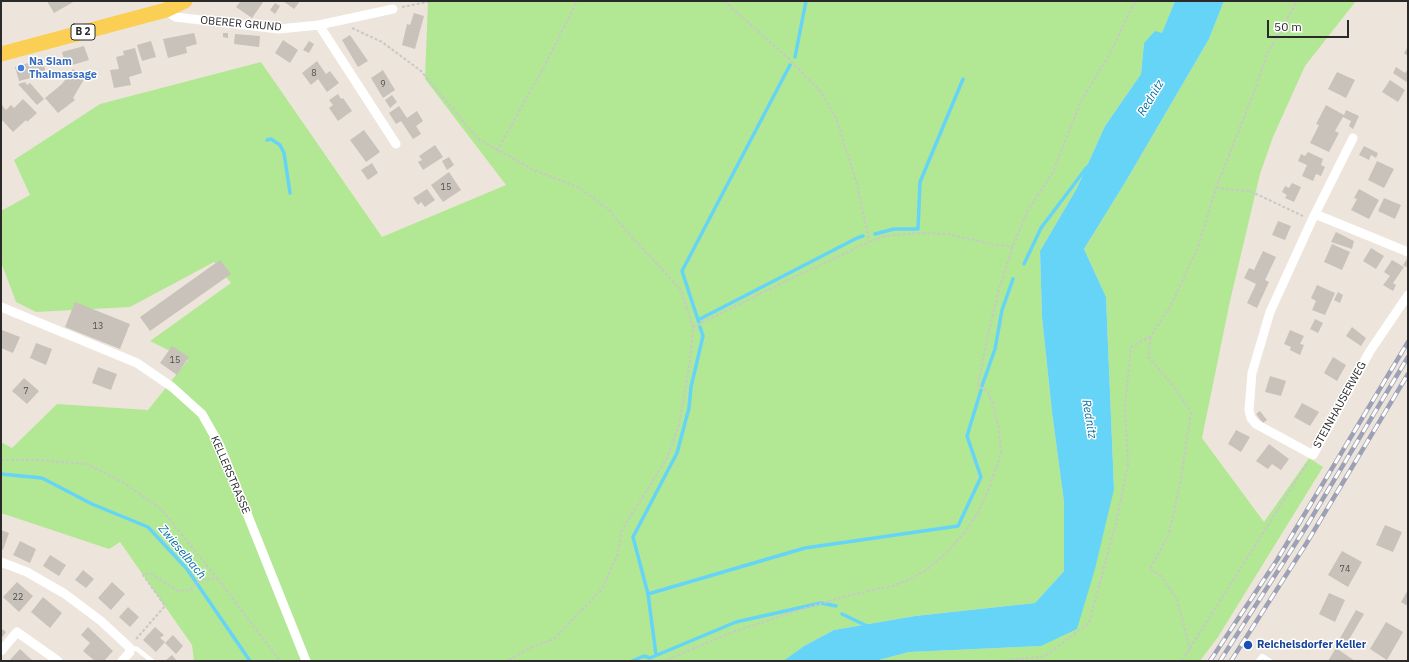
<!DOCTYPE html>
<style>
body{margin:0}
#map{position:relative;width:1409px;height:662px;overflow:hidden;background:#ede5db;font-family:"IBM Plex Sans",sans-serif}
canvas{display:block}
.frame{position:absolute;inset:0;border:2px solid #2a2a2a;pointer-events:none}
.scale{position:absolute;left:1267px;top:20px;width:82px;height:18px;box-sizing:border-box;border:2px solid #2a2a2a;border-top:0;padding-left:5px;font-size:12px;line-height:14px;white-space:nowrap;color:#2a2a2a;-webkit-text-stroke:3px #fff;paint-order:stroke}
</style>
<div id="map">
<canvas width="1409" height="662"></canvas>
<div class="frame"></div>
<div class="scale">50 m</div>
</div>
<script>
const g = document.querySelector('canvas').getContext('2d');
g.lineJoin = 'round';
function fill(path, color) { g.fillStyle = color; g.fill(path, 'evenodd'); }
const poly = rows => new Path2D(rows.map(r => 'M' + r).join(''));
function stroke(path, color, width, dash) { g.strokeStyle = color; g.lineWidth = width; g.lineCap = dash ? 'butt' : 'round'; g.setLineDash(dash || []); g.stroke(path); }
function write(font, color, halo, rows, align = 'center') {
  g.font = font + ' "IBM Plex Sans",sans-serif'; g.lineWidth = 3; g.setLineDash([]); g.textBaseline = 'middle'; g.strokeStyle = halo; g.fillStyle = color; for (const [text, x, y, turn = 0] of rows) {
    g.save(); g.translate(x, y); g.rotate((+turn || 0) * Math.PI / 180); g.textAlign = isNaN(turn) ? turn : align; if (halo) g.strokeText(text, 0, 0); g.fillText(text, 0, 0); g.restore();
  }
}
fill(poly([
 [428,1,1175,1,1162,34,1144,43,1141,74,1105,126,1077,188,1040,251,1042,317,1052,412,1064,502,1064,571,1035,603,915,616,834,630,804,646,783,661,194,661,192,645,120,542,109,549,1,513,1,442,12,448,57,404,148,410,188,360,150,341,231,283,214,262,130,307,36,312,16,302,1,262,1,211,30,195,14,160,100,104,261,62,382,237,506,185,425,79],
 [1224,1,1356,1,1305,66,1273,137,1260,174,1230,301,1202,438,1264,522,1309,458,1323,467,1218,637,1200,661,875,661,909,652,1041,646,1114,489,1106,297,1084,249,1126,181,1209,39]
]), '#b2e893');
fill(poly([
 [1175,1,1224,1,1209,39,1126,181,1084,249,1106,297,1114,489,1095,569,1077,629,1041,646,909,652,875,661,783,661,804,646,834,630,915,616,1035,603,1064,571,1064,502,1052,412,1042,317,1040,251,1077,188,1105,126,1141,74,1144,43,1155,31,1162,33]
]), '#66d4f7');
stroke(poly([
 [795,57,806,1],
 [267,140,271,139,280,145,284,153,290,193],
 [875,234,894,229,918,229,920,182,963,79],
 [1024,264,1041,228,1087,167],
 [698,320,857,238,863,236],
 [699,323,682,271,790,65],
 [982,386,995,349,1002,310,1013,279],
 [1,474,42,478,92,504,148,527,187,569,250,661],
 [648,594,805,548,958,526,981,477,967,436,981,390],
 [842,614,867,626],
 [656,655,648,594,633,537,677,453,689,408,691,387,703,336,700,327],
 [632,661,644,656,650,658,736,622,821,603,836,606]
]), '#66d4f7', 3.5);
fill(poly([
 [47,1,75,1,54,13],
 [241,1,264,1,252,18,236,7],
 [283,1,300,1,294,9],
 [275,3,280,6,275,14,270,10],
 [414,13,424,16,415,49,402,45,407,24,410,25],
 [194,33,197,44,186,47,187,53,168,58,163,39],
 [223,33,228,33,228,38,223,37],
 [235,34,260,36,259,47,234,44],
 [350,35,368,61,358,67,342,40],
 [283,40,298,50,290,63,275,53],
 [151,41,156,57,142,61,137,45],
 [309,41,314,44,309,53,303,50],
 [84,46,89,60,66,67,62,52],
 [1408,47,1408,56,1404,53],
 [135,48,142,73,129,77,131,85,114,88,110,70,119,69,116,57,124,55,123,51],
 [42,59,47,76,36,80,35,77,19,81,15,67],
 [317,61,326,74,330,71,339,83,327,92,318,79,311,85,302,73],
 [1396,67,1405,73,1408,69,1408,83,1393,73],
 [73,69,86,76,73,98,75,100,58,113,45,98,62,84],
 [383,70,395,90,383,98,371,78],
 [1337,72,1355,80,1346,98,1328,89],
 [1390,80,1405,90,1398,102,1382,92],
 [25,82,27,85,30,83,44,99,37,105,18,84],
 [338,94,341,99,343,98,352,111,338,121,329,108,333,105,329,100],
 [392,95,397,102,390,108,385,100],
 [23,99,37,113,27,122,26,120,13,132,1,119,1,104,6,110,11,105,14,108],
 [1326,105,1344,115,1346,110,1359,116,1353,129,1349,126,1351,121,1343,117,1335,131,1339,133,1329,152,1310,143,1319,125,1316,124],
 [399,106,407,118,417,111,423,121,416,126,421,134,413,139,401,121,396,124,389,113],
 [364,130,380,152,366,162,350,140],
 [435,145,443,157,423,170,418,162,422,160,419,156],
 [1364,146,1378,153,1376,158,1371,155,1369,160,1359,155],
 [1308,152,1323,159,1321,165,1325,167,1321,176,1316,174,1313,181,1302,176,1307,165,1298,161,1301,154,1305,156],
 [449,157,454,165,447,170,442,161],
 [1377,161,1394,169,1384,188,1368,180],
 [372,163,378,173,368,180,361,170],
 [449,172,461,190,443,202,431,185],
 [1292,183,1301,187,1294,202,1285,198,1287,195,1282,192,1285,186,1289,188],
 [427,189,435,200,425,207,421,202,418,205,413,198],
 [1359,189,1379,200,1369,219,1351,210,1357,199,1354,198],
 [1384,198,1401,205,1395,219,1378,211],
 [1278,221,1291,226,1285,240,1272,235],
 [1336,232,1354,241,1352,249,1331,242],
 [1332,244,1350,252,1342,270,1324,262],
 [1371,248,1384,256,1376,269,1363,261],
 [1263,251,1276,257,1265,280,1269,282,1257,308,1247,303,1256,284,1244,278,1249,268,1254,270],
 [1407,259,1408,260,1408,268,1403,265],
 [220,260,231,274,150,331,140,317],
 [1392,260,1404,267,1393,283,1396,285,1393,291,1383,285,1390,276,1384,272],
 [1317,285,1335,293,1325,315,1312,310,1316,301,1311,298],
 [1338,292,1343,295,1340,303,1334,300],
 [75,302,130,324,120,349,65,327],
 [1315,319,1323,323,1318,333,1310,329],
 [1352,327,1366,338,1361,346,1346,336],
 [2,330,20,337,13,353,1,348],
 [1290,330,1304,336,1300,344,1304,345,1300,355,1290,350,1291,347,1284,344],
 [36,343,52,349,46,365,30,358],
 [172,346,189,357,177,375,160,363],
 [1333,357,1346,365,1337,381,1324,373],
 [98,367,117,374,111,390,92,383],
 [1270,376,1286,381,1281,396,1265,392],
 [24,378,39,391,27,404,12,391],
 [1302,403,1319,412,1310,426,1294,417],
 [1260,411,1267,420,1263,423,1256,414],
 [1236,430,1250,437,1241,452,1228,444],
 [1269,444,1289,459,1281,470,1272,464,1268,469,1256,461],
 [1385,525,1402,532,1393,552,1376,545],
 [1,530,9,533,3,550,1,549],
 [20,541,36,549,30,563,13,555],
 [1342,551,1362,562,1348,587,1328,575],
 [50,555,66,565,59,576,43,566],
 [83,570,94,579,86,588,75,580],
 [17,582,33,596,19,612,3,597],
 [112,582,125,594,111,610,98,598],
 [1408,590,1408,606,1401,602],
 [1329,593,1345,600,1335,622,1319,614],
 [43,597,62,613,50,628,31,612],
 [128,607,139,617,130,627,119,617],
 [1356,610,1364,614,1347,643,1340,638],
 [1386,622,1403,632,1387,660,1370,649],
 [88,627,113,651,104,661,95,661,83,651,90,643,81,635],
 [155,627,164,635,160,638,165,642,156,652,143,640],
 [1,628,6,632,1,639],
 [173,635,183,646,176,654,165,643],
 [1336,648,1355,661,1328,661],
 [20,649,33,661,9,661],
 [172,655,177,661,165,661]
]), '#c8c2bb');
stroke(poly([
 [724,1,789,59,820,91,836,118,857,184,869,241],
 [402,7,432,1],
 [352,28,382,42,421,71,478,139,534,170,580,188,609,210,631,236,681,290,693,327,690,361,679,425,667,458,622,530,617,556,602,589,554,639,532,647,507,661],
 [497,151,545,65,577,1],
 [1216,188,1250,191,1303,216],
 [693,327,780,284,869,242,885,236,918,233,948,234,995,245,1013,246],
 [1151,337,1148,357,1171,383,1191,412,1181,478,1169,534,1150,569,1161,576,1177,599,1190,650],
 [1,460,39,460,87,464,124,483,161,509,217,578],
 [136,639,165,606,143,575,150,573,178,591,190,590,201,580,217,578,280,661],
 [664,661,730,633,796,611,850,595,892,586,910,579,925,571,946,553,964,533,979,511,989,488,1001,453,999,430,993,405,988,392,978,386,987,339,999,289,1013,246,1028,210,1053,172,1081,101,1107,59,1135,1],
 [1001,661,1045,656,1089,623,1116,523,1128,465,1125,406,1131,347,1151,336,1171,305,1198,247,1216,188,1253,95,1267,54,1297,1],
 [1182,661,1308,462]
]), '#c8c8c8', 2, [3, 2]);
stroke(poly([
 [129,647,137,649,152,661],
 [1258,661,1262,656,1270,661]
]), '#fff', 4.5);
stroke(poly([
 [166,10,175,17,279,29,319,25,393,9],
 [319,25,396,144],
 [1353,138,1312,220,1270,312,1252,373,1249,410,1251,418,1256,424,1313,455,1370,351,1408,295],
 [1315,214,1408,252],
 [1,307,137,363,172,387,202,414,220,446,306,661],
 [1,562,27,572,65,594,101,621,129,647,130,652,122,661],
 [1,651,17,632,58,661]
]), '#fff', 9);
stroke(poly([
 [1,54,166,10,185,1]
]), '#facf53', 15);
const rail = poly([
 [1210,661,1277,560,1408,342],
 [1220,661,1306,527,1408,357],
 [1231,661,1306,544,1408,374]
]);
stroke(rail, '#9da1b6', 4.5);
stroke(rail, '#fff', 3, [9]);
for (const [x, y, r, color] of [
 [21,68,4,"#3f7fe0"],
 [1248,645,5,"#1a4fb4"]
]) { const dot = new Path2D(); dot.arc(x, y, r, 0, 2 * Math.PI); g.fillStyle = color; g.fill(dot); stroke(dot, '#fff', 1.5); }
write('9px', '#52504e', null, [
 ["8",314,73],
 ["9",383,84],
 ["15",446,187],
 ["13",98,326],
 ["15",175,360],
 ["7",26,391],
 ["74",1345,569],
 ["22",18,597]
]);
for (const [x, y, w] of [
 [83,32,24]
]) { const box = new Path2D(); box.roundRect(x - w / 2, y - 8, w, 16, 3); g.fillStyle = '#fff'; g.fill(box); stroke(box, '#2a2a2a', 1); }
write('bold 10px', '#2a2a2a', null, [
 ["B 2",83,32]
]);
write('11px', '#2a2a2a', '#fff', [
 ["OBERER GRUND",241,24,5],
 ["STEINHAUSERWEG",1340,405,-61],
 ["KELLERSTRASSE",230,475,67]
]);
write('bold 11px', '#366cbe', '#fff', [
 ["Na Siam",29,62],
 ["Thaimassage",29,75]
], 'left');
write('bold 11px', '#164399', '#fff', [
 ["Reichelsdorfer Keller",1257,645]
], 'left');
write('italic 12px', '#0471a4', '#fff', [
 ["Rednitz",1151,98,-59],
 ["Rednitz",1089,419,80],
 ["Zwieselbach",182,552,50]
]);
</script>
